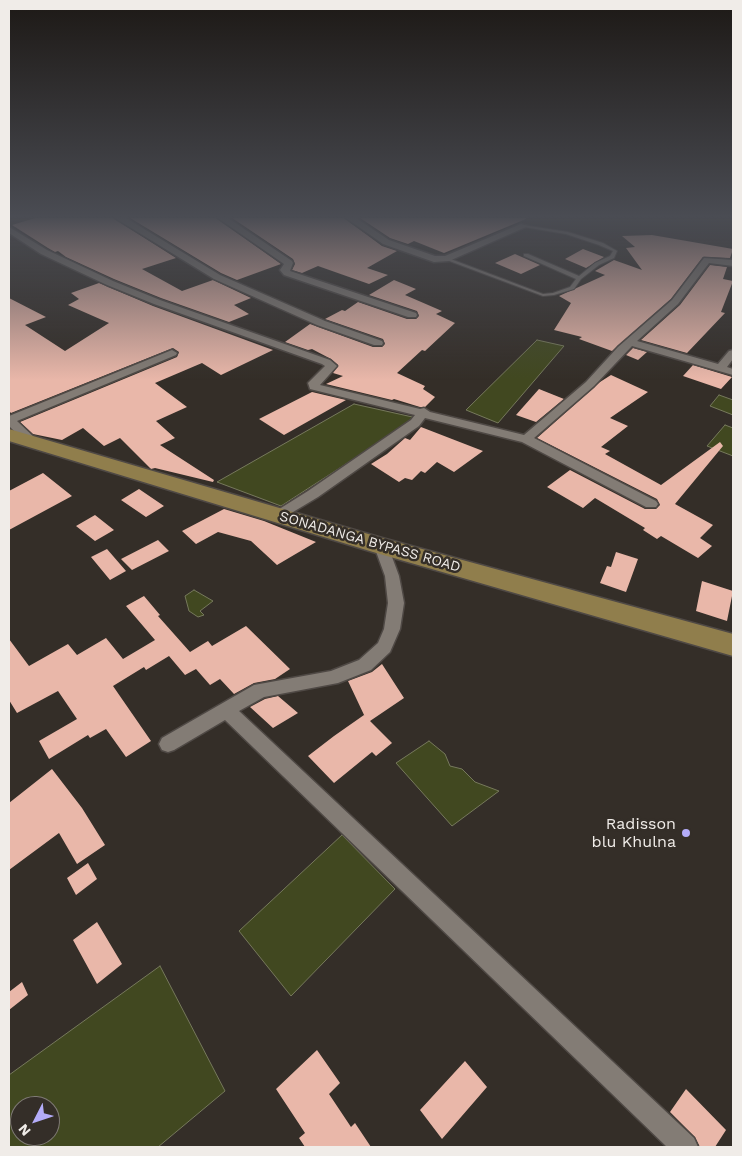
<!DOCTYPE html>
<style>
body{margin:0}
#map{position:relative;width:742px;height:1156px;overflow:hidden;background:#342e28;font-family:"Work Sans",sans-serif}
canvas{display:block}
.frame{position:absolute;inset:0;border:10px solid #f0ece8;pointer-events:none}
.north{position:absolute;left:10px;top:1096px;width:50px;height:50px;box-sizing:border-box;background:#342e28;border:1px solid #7f7a75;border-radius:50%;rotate:229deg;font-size:14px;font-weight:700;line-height:20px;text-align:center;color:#f0ece8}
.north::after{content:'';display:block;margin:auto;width:18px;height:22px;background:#b4acf9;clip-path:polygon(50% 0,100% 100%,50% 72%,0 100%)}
</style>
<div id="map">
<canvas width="742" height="1156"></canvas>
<div class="frame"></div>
<div class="north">N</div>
</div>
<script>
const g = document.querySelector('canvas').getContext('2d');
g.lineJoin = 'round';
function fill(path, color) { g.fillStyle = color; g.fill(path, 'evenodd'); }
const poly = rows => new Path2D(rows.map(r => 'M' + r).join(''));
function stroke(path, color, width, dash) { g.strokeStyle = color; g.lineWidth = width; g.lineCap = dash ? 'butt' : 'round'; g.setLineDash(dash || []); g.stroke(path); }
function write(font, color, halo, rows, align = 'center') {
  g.font = font + ' "Work Sans",sans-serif'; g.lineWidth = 5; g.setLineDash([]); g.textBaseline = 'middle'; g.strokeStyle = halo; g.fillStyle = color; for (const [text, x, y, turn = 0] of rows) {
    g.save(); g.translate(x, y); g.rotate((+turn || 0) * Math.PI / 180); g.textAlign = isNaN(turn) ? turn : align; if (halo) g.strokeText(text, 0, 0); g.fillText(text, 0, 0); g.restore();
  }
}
const water = poly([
 [537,340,564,346,498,423,466,410,537,340],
 [719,395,733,400,733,415,710,406,719,395],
 [354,404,417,418,281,506,217,482,354,404],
 [725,425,733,428,733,456,707,446,725,425],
 [194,590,213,601,200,611,204,615,198,617,189,611,185,596,194,590],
 [429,741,445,754,450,766,462,769,475,782,499,791,452,826,396,763,429,741],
 [342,835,395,889,291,996,239,931,342,835],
 [160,966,225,1091,158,1147,9,1147,9,1075,160,966],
 [20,1106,50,1106,50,1136,20,1136,20,1106]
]);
fill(water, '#414820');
stroke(water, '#76795c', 1);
fill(poly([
 [35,218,113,218,176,258,142,269,182,291,213,280,251,298,234,305,249,314,229,322,161,298,114,279,66,257,58,251,55,252,48,248,12,225],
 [130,218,216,218,281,264,237,280,221,273],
 [232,218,344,218,382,246,397,251,367,268,388,275,369,284,318,266,302,273,292,270,295,264,293,259],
 [360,218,526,218,526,219,444,253,414,241,408,244,390,238],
 [652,235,733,249,730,258,703,257,671,299,612,351,579,339,582,337,554,330,571,303,559,296,605,275,595,271,614,260,642,270,626,248,635,247,622,236],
 [583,249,604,257,586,268,565,259],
 [515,254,540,265,521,274,495,263],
 [710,265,727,267,723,279,733,281,721,312,725,313,687,353,641,340,680,305],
 [394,280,416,289,405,295,442,311,436,314,455,323,425,351,422,350,397,373,425,386,423,389,435,397,425,407,420,407,394,399,392,400,326,384,343,376,333,373,338,365,331,359,312,349,308,350,285,342,310,324,373,347,382,347,385,344,383,339,325,319,342,310,345,311,358,302,407,319,416,319,419,316,417,311,369,295],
 [99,283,153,306,273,350,221,375,202,363,155,383,187,407,156,421,175,438,160,445,214,480,213,482,155,468,151,469,120,438,104,446,83,428,62,440,33,434,20,422,177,357,179,352,173,348,11,413,9,411,9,298,46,317,25,325,65,351,109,323,68,305,79,299,71,293],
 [633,348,647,352,638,360,626,355],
 [693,365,732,377,721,389,683,376],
 [611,375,648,392,610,418,628,426,601,447,610,451,605,454,661,485,720,442,723,446,675,504,713,525,700,538,712,546,698,558,661,536,657,539,643,530,645,528,595,498,583,508,547,487,570,470,645,509,656,509,660,505,657,499,537,438,600,382],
 [539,389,564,399,536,422,516,415],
 [312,392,346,400,284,435,259,419],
 [421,427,483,451,454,472,437,462,425,473,421,471,412,480,405,478,399,482,371,464,387,454,405,438,410,440],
 [43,473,72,496,9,530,9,491],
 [139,489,164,506,146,517,121,500],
 [224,509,264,521,316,542,277,565,251,541,218,532,196,544,182,531],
 [95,515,114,530,95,541,76,526],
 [158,540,169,551,132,570,121,559],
 [107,549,126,571,110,580,91,557],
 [616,552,638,559,626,592,600,583,607,566,611,567],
 [702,581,733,591,727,621,696,611],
 [144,596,160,615,158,616,190,652,208,641,212,646,246,626,290,669,275,679,254,683,234,694,220,679,210,685,196,669,185,675,169,656,146,670,144,667,113,686,151,741,126,757,106,729,90,738,88,735,49,759,39,741,77,719,58,691,17,713,9,700,9,639,29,666,68,644,77,655,106,638,123,659,155,640,126,606],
 [382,664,404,698,370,721,392,743,376,756,372,752,334,783,308,756,334,736,364,715,365,717,348,681,372,672],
 [278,696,298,713,273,728,250,707,265,699],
 [52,769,82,808,105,845,77,864,59,833,9,870,9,803],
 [88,863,97,879,76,895,67,878],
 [97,922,122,964,97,984,73,940],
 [22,982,28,995,9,1010,9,992],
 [317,1050,340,1083,329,1094,351,1127,355,1123,371,1147,305,1147,299,1138,305,1133,276,1089],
 [465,1061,487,1087,442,1139,420,1110],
 [686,1089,726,1130,715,1147,700,1147,695,1137,670,1112]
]), '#e9b7a9');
const lane = poly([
 [523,225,568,232,603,243,617,251,614,258,599,265,581,279,574,289,554,295,543,296,444,259,448,258,543,294,553,293,570,287,576,279,524,256,524,254,528,254,579,276,595,263,610,256,613,251,599,245,566,234,524,227,522,226,523,225]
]);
const street = poly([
 [115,218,126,218,220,275,325,321,382,341,383,343,382,345,374,345,317,325,214,279,115,218],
 [218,218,228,218,292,261,293,263,290,271,416,313,417,315,416,317,408,317,284,275,280,270,284,264,218,218],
 [346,218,356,218,389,240,435,256,445,256,521,224,528,226,449,261,434,262,383,244,346,218],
 [9,227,47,250,113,281,160,300,330,360,337,366,320,385,420,409,424,408,430,412,524,435,586,382,618,347,672,300,704,258,733,260,733,266,709,263,678,304,637,341,718,364,729,351,733,350,733,359,727,367,733,369,733,375,632,346,594,386,534,438,656,501,658,504,656,507,646,507,522,442,425,418,419,426,318,497,278,521,273,519,271,516,273,513,308,491,411,420,415,415,310,389,308,383,325,366,322,364,154,304,107,285,41,254,9,233,9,227],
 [172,350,177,353,176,355,17,421,37,440,39,443,37,446,29,446,9,426,9,416,172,350],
 [381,541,386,542,388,546,399,576,404,603,400,629,390,652,371,670,338,683,264,697,239,711,694,1138,698,1147,667,1147,225,720,174,750,168,752,162,750,159,744,162,738,254,685,331,671,359,660,378,643,384,629,388,603,385,576,374,546,376,542,381,541]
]);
const primary = poly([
 [9,429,382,538,733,634,733,656,373,552,9,441,9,429]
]);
stroke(lane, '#4f4945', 2);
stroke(street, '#4f4945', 3);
stroke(primary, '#4f4945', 3);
fill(lane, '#837c75');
fill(street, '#837c75');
fill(primary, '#907e4c');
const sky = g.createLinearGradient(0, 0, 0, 380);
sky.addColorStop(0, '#1d1916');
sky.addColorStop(0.57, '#4a4c53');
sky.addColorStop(1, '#4a4c5300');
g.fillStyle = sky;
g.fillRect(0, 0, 742, 380);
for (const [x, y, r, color] of [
 [686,833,5,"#b4acf9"]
]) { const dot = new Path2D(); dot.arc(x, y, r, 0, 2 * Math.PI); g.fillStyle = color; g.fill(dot); stroke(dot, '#342e28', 2); }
write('14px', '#f0ece8', '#342e28', [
 ["SONADANGA BYPASS ROAD",370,542,16]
]);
write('16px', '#f0ece8', '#342e28', [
 ["Radisson",676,824],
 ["blu Khulna",676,842]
], 'right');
</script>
